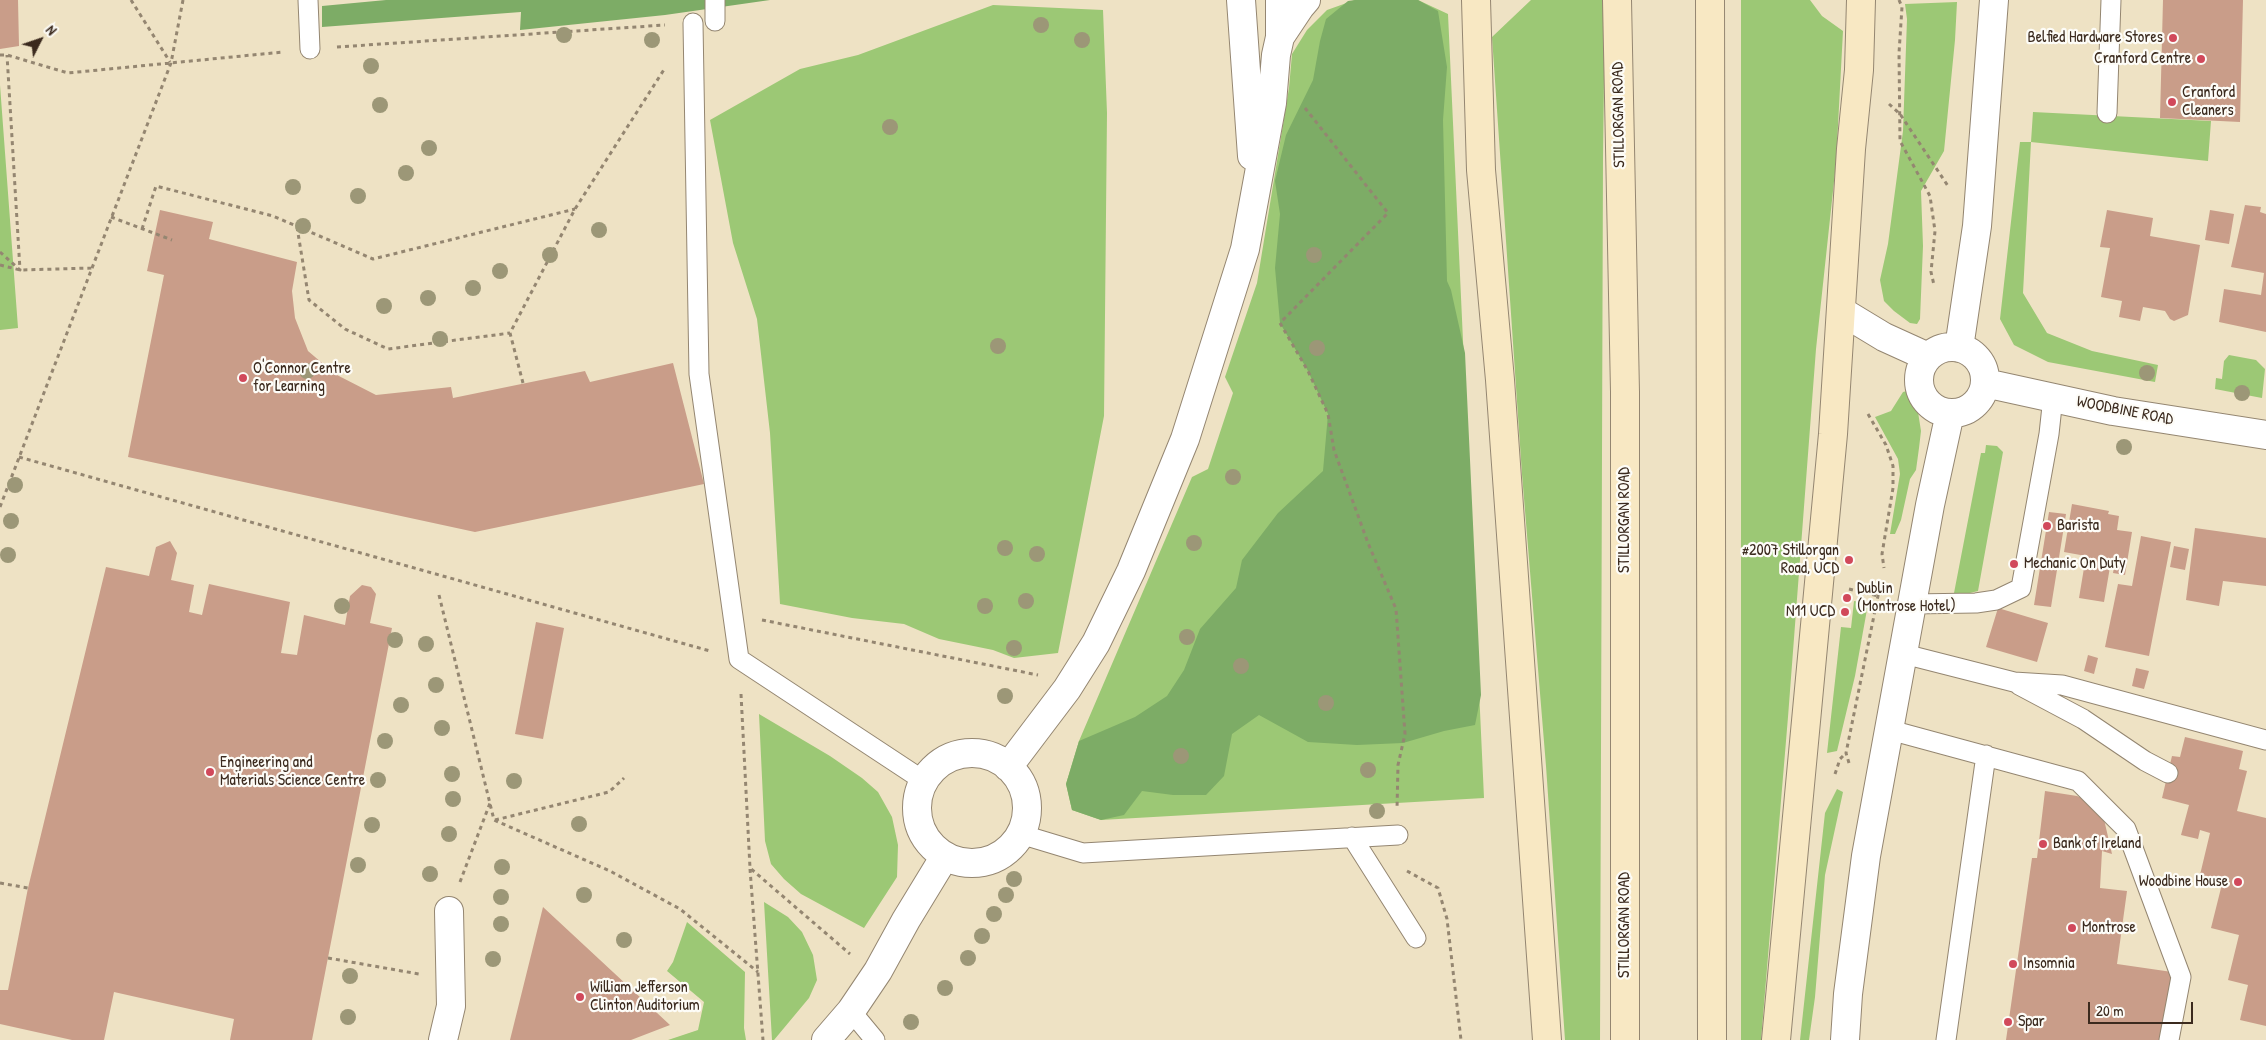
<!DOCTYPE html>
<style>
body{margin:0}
#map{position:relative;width:2266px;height:1040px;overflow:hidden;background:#eee2c4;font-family:"Patrick Hand",sans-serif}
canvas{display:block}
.north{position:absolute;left:15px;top:15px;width:50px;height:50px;-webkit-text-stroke:4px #fdfcf7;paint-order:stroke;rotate:49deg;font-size:14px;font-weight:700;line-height:20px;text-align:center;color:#3b2a1e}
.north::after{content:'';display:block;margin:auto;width:18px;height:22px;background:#3b2a1e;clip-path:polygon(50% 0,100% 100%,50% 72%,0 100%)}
.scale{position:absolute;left:2088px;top:1002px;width:105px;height:22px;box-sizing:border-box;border:2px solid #3b2a1e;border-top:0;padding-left:6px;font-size:15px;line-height:18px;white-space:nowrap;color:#3b2a1e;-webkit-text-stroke:4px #fdfcf7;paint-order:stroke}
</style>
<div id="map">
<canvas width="2266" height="1040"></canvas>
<div class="north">N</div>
<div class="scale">20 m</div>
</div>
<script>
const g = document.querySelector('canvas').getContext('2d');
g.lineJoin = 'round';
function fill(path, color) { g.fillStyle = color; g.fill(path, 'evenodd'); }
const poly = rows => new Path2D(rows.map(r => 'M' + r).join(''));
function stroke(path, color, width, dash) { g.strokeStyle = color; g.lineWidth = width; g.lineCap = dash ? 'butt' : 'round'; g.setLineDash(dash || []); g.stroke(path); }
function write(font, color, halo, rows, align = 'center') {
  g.font = font + ' "Patrick Hand",sans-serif'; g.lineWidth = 4.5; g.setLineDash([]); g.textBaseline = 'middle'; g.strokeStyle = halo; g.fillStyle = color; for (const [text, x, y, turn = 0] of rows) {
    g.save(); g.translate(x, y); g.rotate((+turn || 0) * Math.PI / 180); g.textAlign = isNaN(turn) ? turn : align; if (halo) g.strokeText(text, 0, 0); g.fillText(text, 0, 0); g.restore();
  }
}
fill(poly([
 [1355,0,1418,0,1448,14,1484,798,1101,820,1072,810,1066,784,1079,741,1192,477,1208,469,1233,393,1225,377,1257,283,1289,88,1292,54,1307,30,1327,10],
 [1531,0,1605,0,1603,158,1600,1040,1565,1040,1546,766,1522,474,1492,37],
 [1741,0,1810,0,1822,16,1843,31,1836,163,1816,349,1788,717,1761,1040,1741,1040],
 [1957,2,1955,40,1944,151,1921,191,1923,246,1920,319,1917,324,1910,323,1894,311,1884,301,1880,280,1888,244,1903,131,1907,19,1905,4],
 [993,5,1103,10,1107,113,1104,416,1058,653,1014,658,993,650,939,639,904,624,852,618,780,604,770,433,757,319,733,243,710,120,800,69,858,55],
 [0,85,18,328,0,330],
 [2033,112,2211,121,2208,161,2031,142,2023,293,2047,333,2092,351,2158,365,2155,382,2048,362,2014,345,2000,319,2020,142,2031,142],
 [2229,355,2256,360,2265,369,2262,398,2215,389,2216,378,2222,379,2224,361],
 [1911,390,1918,412,1921,431,1919,448,1916,470,1910,479,1901,520,1895,534,1890,534,1900,474,1898,459,1875,417,1891,411,1903,392],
 [1986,445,1997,446,2003,452,1978,591,1962,595,1954,593,1981,453,1985,453],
 [1854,601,1868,604,1855,676,1837,751,1827,753,1841,627,1851,628],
 [759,714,830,756,862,778,878,792,892,817,898,845,897,877,864,928,801,894,784,879,771,864,765,841],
 [1837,789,1843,792,1825,875,1815,997,1809,1040,1800,1040,1825,813],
 [764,902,788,917,802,932,813,955,817,980,809,998,774,1040,772,1040],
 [687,922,745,972,744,1028,746,1040,668,1040,698,1030,704,1002,667,971,673,962]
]), '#9cc875');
fill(poly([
 [386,0,770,0,665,15,520,30,521,12,322,27,322,6],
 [1355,0,1418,0,1438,11,1447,67,1443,120,1447,281,1451,290,1465,353,1481,695,1475,725,1444,731,1403,743,1357,745,1308,742,1259,715,1232,734,1224,776,1206,795,1173,795,1142,791,1124,815,1101,820,1072,810,1066,784,1079,741,1135,717,1167,696,1184,670,1200,629,1236,588,1242,560,1278,513,1323,471,1328,414,1308,371,1280,323,1275,268,1280,214,1275,181,1286,135,1313,80,1320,41,1326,19,1348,1]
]), '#7dac66');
fill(poly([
 [0,0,18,0,19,46,0,49],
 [2163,0,2243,0,2240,122,2160,118],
 [2245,205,2261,207,2260,212,2266,214,2266,332,2219,322,2224,289,2261,295,2264,273,2231,267],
 [160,210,213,222,209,239,297,262,292,291,295,318,308,351,335,374,376,395,451,387,453,398,585,371,590,382,673,363,704,484,475,532,128,457,164,275,147,271],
 [2107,210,2153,218,2150,236,2200,245,2188,315,2174,321,2170,319,2165,311,2143,307,2140,321,2119,317,2122,301,2101,297,2110,248,2100,247],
 [2210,210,2234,214,2229,244,2205,240],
 [2072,504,2109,511,2108,514,2119,516,2117,530,2132,532,2125,575,2113,573,2114,567,2110,567,2104,602,2079,598,2086,556,2064,552],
 [2049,512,2066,514,2051,607,2034,605],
 [2195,528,2266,538,2266,586,2223,581,2219,606,2186,600],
 [2141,536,2171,542,2149,656,2105,647,2118,584,2132,586],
 [170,541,177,553,171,580,194,585,189,612,202,615,209,584,290,602,281,653,297,655,304,615,345,625,350,596,362,585,371,587,376,594,370,623,392,628,312,1040,230,1040,234,1019,114,992,104,1040,72,1040,0,1024,0,990,8,990,28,888,106,567,149,576,156,547],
 [2174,546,2189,549,2185,570,2170,567],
 [1998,608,2048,623,2037,662,1986,647],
 [536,622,564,628,543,739,515,734],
 [2088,655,2098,658,2094,674,2084,671],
 [2136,668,2149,671,2144,689,2132,686],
 [2185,737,2243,751,2239,769,2247,771,2237,811,2266,818,2266,1026,2240,1020,2248,985,2228,980,2239,935,2211,928,2222,884,2199,879,2210,833,2200,830,2198,839,2181,835,2189,805,2162,798,2172,756,2180,757],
 [2045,791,2077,796,2092,803,2103,815,2112,854,2102,851,2100,888,2127,891,2117,964,2179,973,2160,1040,2006,1040,2032,858,2037,858],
 [543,907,670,1025,631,1040,510,1040]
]), '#c99d89');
const service = poly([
 [308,0,310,49],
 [715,21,715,0],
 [693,23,699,374,739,659,924,781],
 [2107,113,2111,0],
 [1912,604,1976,603,1996,600,2021,588,2049,434,2053,397],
 [1904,654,2014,682,2062,685,2266,740],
 [2019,685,2083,719,2145,761,2168,773],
 [1890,730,2078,781,2126,829,2181,977,2169,1040],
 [1020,834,1083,853,1398,835],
 [1352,837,1416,938],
 [851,1011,875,1040],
 [1946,1040,1986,755]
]);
const pedestrian = poly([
 [443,1040,451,1006,449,911]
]);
const minor = poly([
 [1241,0,1252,156],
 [1280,37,1300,7,1306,0],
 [1841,311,1884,337,1928,357],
 '1919 380a33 33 0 1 1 66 0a33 33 0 1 1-66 0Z',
 [1959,348,1977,226,1994,0],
 [1985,383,2113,411,2266,435],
 '917 808a55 55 0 1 1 110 0a55 55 0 1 1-110 0Z',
 [1008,767,1067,689,1096,643,1131,571,1185,439,1245,249,1272,103,1276,55,1280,37,1280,0],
 [826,1040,851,1011,878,971,906,920,945,856],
 [1845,1040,1848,994,1866,856,1930,505,1950,413]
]);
const secondary = poly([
 [1476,0,1481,170,1500,380,1547,1040],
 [1617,0,1625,392,1625,1040],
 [1710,0,1712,1040],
 [1776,1040,1833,434,1851,149,1859,70,1861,0]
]);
stroke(service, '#948671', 21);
stroke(pedestrian, '#948671', 30);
stroke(minor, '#948671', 30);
stroke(secondary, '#948671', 30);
stroke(poly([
 [131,0,170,62],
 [1899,0,1902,7,1899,53,1900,141,1930,196,1935,231,1931,272,1934,285],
 [337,47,665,25],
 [0,55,7,55,68,73,283,52],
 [1889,104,1900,114,1948,186],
 [1305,108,1388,213,1280,323,1308,371,1328,414,1334,450,1368,543,1396,609,1405,734,1398,765,1397,809],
 [111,217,172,240],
 [297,227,309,300,345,329,388,349,510,333],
 [142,229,156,186,273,216,373,259,575,209],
 [0,252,20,270,7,55],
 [0,265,20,270,92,268],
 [523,383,510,333,575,209,665,68],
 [1868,414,1886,445,1893,466,1893,488,1882,554,1884,568],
 [19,457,710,651],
 [0,507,171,63,183,0],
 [1849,589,1878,596],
 [439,595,494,820,610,871,680,909,758,972],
 [762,620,1038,675],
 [741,694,750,868,850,954],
 [1849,763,1846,753,1880,586],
 [1835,774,1840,759,1846,753],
 [495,820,609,792,624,778],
 [750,869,763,1040],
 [1407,871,1438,888,1447,919,1461,1040],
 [460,882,490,803],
 [0,883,28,888],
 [328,958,419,974]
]), '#948671', 3, [4, 4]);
stroke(service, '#fff', 19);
stroke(pedestrian, '#fff', 28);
stroke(minor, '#fff', 28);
stroke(secondary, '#f8e8c3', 28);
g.fillStyle = '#9c9777';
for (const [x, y] of [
 [1041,25],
 [564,35],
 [652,40],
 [1082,40],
 [371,66],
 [380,105],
 [890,127],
 [429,148],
 [406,173],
 [293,187],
 [358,196],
 [303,226],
 [599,230],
 [550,255],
 [1314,255],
 [500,271],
 [473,288],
 [428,298],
 [384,306],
 [440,339],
 [998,346],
 [1317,348],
 [307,371],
 [2147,373],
 [2242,393],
 [2124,447],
 [1233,477],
 [15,485],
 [11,521],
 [1194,543],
 [1005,548],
 [1037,554],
 [8,555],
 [1026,601],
 [342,606],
 [985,606],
 [1187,637],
 [395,640],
 [426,644],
 [1014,648],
 [1241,666],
 [436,685],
 [1005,696],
 [1326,703],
 [401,705],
 [442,728],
 [385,741],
 [1181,756],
 [1368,770],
 [452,774],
 [378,780],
 [514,781],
 [453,799],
 [1377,811],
 [579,824],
 [372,825],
 [449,834],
 [358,865],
 [502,867],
 [430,874],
 [1014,879],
 [584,895],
 [1006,895],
 [501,897],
 [994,914],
 [501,924],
 [982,936],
 [624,940],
 [968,958],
 [493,959],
 [350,976],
 [945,988],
 [348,1017],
 [911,1022]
]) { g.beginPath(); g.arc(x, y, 8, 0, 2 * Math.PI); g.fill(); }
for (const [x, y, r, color] of [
 [2173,38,5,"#d1495b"],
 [2201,59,5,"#d1495b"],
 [2172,102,5,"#d1495b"],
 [243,378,5,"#d1495b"],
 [2047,526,5,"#d1495b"],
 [1849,560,5,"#d1495b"],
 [2014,564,5,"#d1495b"],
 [1847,598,5,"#d1495b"],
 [1845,612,5,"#d1495b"],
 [210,772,5,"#d1495b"],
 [2043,844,5,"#d1495b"],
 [2238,882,5,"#d1495b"],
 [2072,928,5,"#d1495b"],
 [2013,964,5,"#d1495b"],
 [580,997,5,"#d1495b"],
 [2008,1022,5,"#d1495b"]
]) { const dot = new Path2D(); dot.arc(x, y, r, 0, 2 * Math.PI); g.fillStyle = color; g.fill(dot); stroke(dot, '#fdfcf7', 2); }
write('16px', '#3b2a1e', '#fdfcf7', [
 ["Belfied Hardware Stores",2163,38,"right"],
 ["Cranford Centre",2191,59,"right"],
 ["Cranford",2182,93],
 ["Cleaners",2182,111],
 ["O'Connor Centre",253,369],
 ["for Learning",253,387],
 ["Barista",2057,526],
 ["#2007 Stillorgan",1839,551,"right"],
 ["Road, UCD",1839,569,"right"],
 ["Mechanic On Duty",2024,564],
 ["Dublin",1857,589],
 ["(Montrose Hotel)",1857,607],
 ["N11 UCD",1835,612,"right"],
 ["Engineering and",220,763],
 ["Materials Science Centre",220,781],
 ["Bank of Ireland",2053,844],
 ["Woodbine House",2228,882,"right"],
 ["Montrose",2082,928],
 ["Insomnia",2023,964],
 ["William Jefferson",590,988],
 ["Clinton Auditorium",590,1006],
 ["Spar",2018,1022]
], 'left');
write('16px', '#3b2a1e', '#fdfcf7', [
 ["STILLORGAN ROAD",1619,115,-91],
 ["WOODBINE ROAD",2125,411,11],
 ["STILLORGAN ROAD",1625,520,-90],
 ["STILLORGAN ROAD",1625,925,-90]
]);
</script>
